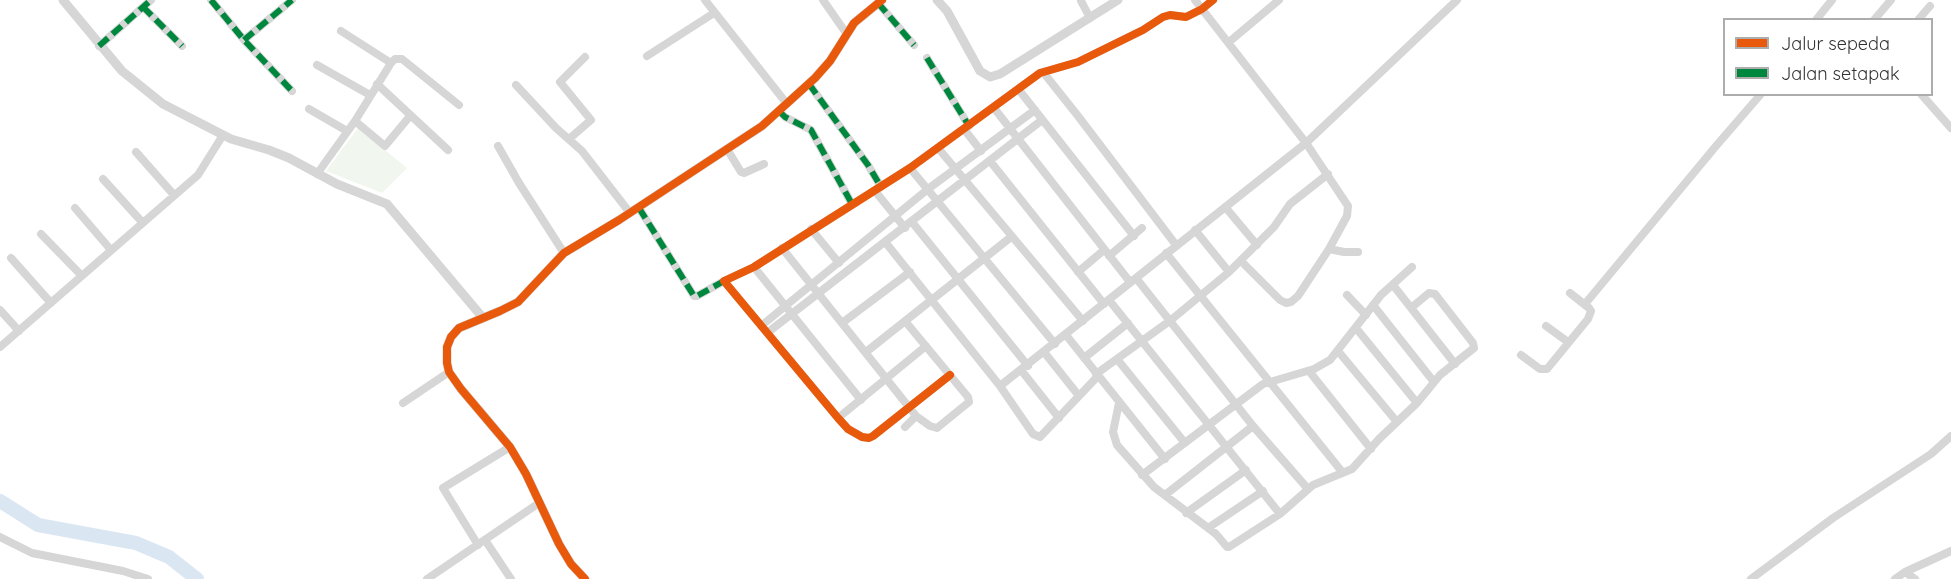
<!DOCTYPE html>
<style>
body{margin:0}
#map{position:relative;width:1951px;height:579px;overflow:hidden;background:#fff;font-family:Quicksand,sans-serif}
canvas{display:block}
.legend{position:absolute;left:1723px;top:18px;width:210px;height:78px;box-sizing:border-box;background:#fff;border:2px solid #adadad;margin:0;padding:8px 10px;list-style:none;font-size:18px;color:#323232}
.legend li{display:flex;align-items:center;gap:12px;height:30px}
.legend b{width:30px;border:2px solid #adadad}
</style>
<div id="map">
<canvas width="1951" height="579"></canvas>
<ul class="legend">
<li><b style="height:8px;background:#e8590c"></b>Jalur sepeda</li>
<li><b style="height:8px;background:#00873e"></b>Jalan setapak</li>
</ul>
</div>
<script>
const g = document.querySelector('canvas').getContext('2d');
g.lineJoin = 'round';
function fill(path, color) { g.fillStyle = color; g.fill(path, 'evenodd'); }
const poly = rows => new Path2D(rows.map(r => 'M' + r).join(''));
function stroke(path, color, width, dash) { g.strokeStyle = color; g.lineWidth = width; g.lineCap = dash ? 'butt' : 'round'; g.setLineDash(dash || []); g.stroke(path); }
fill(poly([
 [358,128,407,168,382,193,326,171]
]), '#f1f6ee');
stroke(poly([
 [0,501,38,525,136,543,169,557,197,579]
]), '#dbe6f3', 14);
stroke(poly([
 [211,0,244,40,292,91],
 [705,0,787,104],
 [823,0,846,33],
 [1195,0,1306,143,1348,206,1347,216,1329,249,1298,296,1291,302,1286,303,1280,300,1241,261],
 [1081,1,1090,18],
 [878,3,914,45],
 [143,7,182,46],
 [1816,20,1832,0],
 [1874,20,1891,0],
 [1918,20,1930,6],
 [341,31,391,63],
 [244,40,292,0],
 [1229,42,1279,0],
 [99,46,151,0],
 [647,56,714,13],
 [927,58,969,126],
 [317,65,370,95],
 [1043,72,1078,116,1176,245],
 [377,84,448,150],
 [809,84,868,165,881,187],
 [516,85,556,128,582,151,630,213],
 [1019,90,1134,236],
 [1921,94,1951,128],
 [994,108,1130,282],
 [309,109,347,131],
 [779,111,785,117,811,130,852,204],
 [355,121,385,146,410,116],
 [964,129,981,151],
 [569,139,591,120,560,82,585,57],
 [498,146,519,183,564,253],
 [938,148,1083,321],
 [727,149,741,172,744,173,764,164],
 [136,152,174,195],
 [990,161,1104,304],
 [910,168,1055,344],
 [317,174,355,121,391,63,395,59,402,59,459,105],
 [103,179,142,222],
 [875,191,905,228],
 [75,208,111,250],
 [639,208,694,296,697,296,724,281],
 [1226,208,1257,245],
 [912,222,1028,366],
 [811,229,839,263],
 [1195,230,1229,272],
 [41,234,82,276],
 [886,243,1000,386,1306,143,1457,0],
 [782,248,916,416],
 [1329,249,1344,252,1358,252],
 [1166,253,1343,473],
 [1109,256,1142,228],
 [11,258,51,303],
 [754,267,861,400],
 [1078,272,1104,250],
 [1136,278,1253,426,1308,489],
 [1393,285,1455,364],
 [1347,295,1366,315],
 [1109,300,1280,514,1313,485,1352,469,1379,439,1417,403,1440,375,1474,348,1473,343,1435,294,1429,293,1411,308],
 [1585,304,1716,146,1761,94],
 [1373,305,1434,382],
 [0,310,19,331],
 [842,323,910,272],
 [761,326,928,189,1035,110],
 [1546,326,1568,342],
 [1356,328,1417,403],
 [767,333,1042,120],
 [1066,335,1165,459],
 [0,347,198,175,223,135],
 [1338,351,1397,422],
 [866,352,1011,237],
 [1044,352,1079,396],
 [1521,355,1540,369,1547,369,1588,319,1591,311,1589,308,1570,293],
 [1084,358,1128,323],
 [1117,359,1185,443],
 [1021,370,1059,418],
 [1309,371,1371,449],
 [1096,374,1171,320,1229,272,1274,227,1290,204,1328,174],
 [950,375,873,436,869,438,862,437,848,429,838,418,724,281,754,267,910,168,1040,73,1078,62,1143,30,1163,17,1170,15,1186,17,1202,9,1213,0],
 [1000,386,1033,434,1040,437,1098,376],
 [403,403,449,372],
 [1119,403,1113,432,1117,445,1154,487,1216,534,1227,547,1229,547,1280,514],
 [838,418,926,346],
 [905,427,916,416,930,426,937,428,969,402,968,397,905,321],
 [1142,475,1263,384,1314,369,1330,360,1381,295,1412,267],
 [1165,495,1253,426],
 [1186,513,1246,470],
 [1208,528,1263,491],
 [0,537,32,553,123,571,148,579],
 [485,540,511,579],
 [478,545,443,488,510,447],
 [1905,572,1915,579],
 [427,579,539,503],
 [1751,579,1833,518,1931,454,1951,436],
 [1895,579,1905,572,1951,551]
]), '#d6d6d6', 8);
stroke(poly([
 [63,0,122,71,163,104,231,139,269,150,289,158,337,184,387,204,483,318],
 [937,0,947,11,980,71,990,77,1000,74,1118,0],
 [585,579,571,564,559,544,526,474,510,447,461,389,449,372,447,363,447,347,451,337,459,328,500,311,518,302,564,253,619,220,762,126,815,78,830,61,854,23,882,0]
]), '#d6d6d6', 9);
stroke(poly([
 [211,0,244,40,292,91],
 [878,3,914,45],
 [143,7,182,46],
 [244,40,292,0],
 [99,46,151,0],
 [927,58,969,126],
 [809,84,868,165,881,187],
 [779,111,785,117,811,130,852,204],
 [639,208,694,296,697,296,724,281]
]), '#00873e', 6, [12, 6]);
stroke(poly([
 [950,375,873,436,869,438,862,437,848,429,838,418,724,281,754,267,910,168,1040,73,1078,62,1143,30,1163,17,1170,15,1186,17,1202,9,1213,0],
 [585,579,571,564,559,544,526,474,510,447,461,389,449,372,447,363,447,347,451,337,459,328,500,311,518,302,564,253,619,220,762,126,815,78,830,61,854,23,882,0]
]), '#e8590c', 8);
</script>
